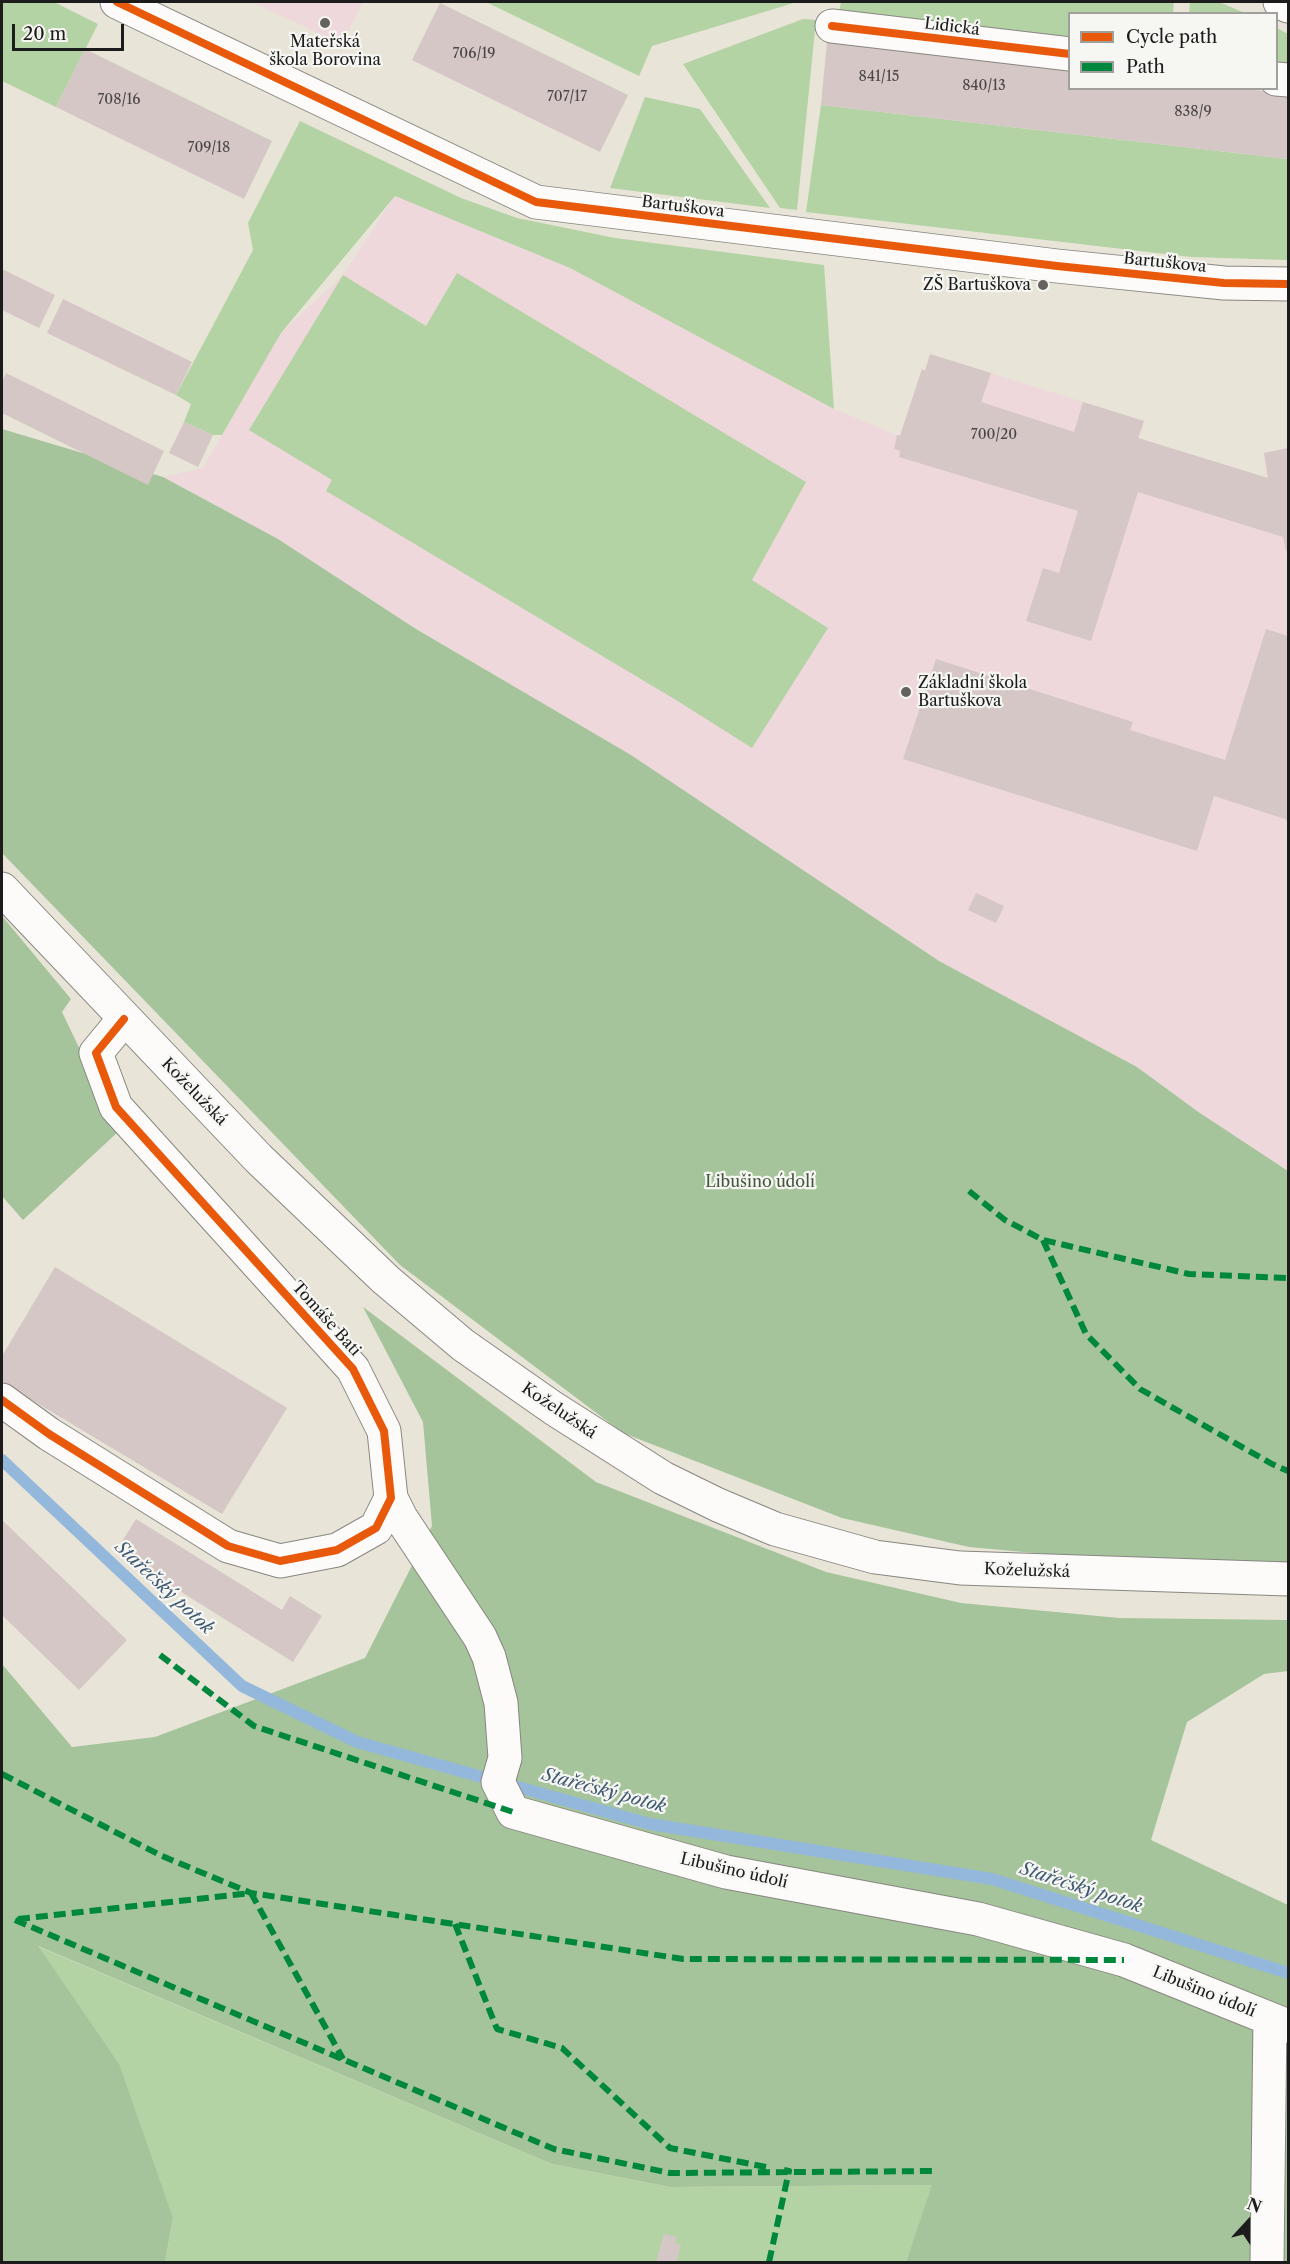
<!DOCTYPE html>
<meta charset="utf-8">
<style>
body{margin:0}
#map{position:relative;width:1290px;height:2264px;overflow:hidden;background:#e8e4d7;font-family:"Libre Caslon Text",serif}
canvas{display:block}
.frame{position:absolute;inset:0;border:3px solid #1c1c1c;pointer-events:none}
.legend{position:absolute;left:1068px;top:12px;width:210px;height:78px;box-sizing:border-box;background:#f6f6f2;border:2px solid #9f9f9c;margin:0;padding:8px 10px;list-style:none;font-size:18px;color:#1c1c1c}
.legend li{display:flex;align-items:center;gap:12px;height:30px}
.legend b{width:30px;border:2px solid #9f9f9c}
.north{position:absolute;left:1218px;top:2192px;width:60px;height:60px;-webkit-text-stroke:4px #f6f6f2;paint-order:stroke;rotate:21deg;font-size:16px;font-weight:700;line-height:24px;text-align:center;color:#1c1c1c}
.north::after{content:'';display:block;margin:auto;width:21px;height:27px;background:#1c1c1c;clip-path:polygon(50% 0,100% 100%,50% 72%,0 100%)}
.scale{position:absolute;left:12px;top:24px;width:112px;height:27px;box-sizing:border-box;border:3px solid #1c1c1c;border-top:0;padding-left:8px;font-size:18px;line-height:21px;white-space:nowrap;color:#1c1c1c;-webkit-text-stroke:4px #f6f6f2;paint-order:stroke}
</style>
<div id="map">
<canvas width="1290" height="2264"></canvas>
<div class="frame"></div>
<ul class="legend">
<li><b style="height:8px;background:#e8590c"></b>Cycle path</li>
<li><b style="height:8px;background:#00873e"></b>Path</li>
</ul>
<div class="north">N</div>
<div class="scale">20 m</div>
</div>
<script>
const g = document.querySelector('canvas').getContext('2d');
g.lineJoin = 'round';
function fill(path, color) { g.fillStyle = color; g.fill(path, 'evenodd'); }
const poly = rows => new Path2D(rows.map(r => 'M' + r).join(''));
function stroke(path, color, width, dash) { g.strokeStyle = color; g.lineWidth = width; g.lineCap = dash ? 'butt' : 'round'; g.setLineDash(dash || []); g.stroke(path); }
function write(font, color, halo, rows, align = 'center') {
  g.font = font + ' "Libre Caslon Text",serif'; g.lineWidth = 4.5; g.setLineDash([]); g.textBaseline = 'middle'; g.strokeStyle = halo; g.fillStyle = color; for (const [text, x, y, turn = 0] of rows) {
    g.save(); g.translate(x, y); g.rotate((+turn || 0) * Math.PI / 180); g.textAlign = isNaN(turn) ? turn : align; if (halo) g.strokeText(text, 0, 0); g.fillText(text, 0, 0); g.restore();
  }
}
fill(poly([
 [251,2,363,2,342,44],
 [395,196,570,268,834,409,897,435,900,435,922,369,925,370,930,354,1144,421,1139,438,1267,478,1264,453,1288,448,1288,1171,1197,1111,1137,1067,939,961,631,755,416,629,278,539,163,477,203,468,281,333,343,275]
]), '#eed8db');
fill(poly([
 [2,2,54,2,98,24,56,107,2,81],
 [486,2,797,2,652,46,639,76],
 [841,2,1174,2,1173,13,1070,14,1069,41,839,13],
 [1190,2,1219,2,1245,13,1189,13],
 [803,19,816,20,797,210,780,208,683,64],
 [1277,28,1288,34,1288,74,1277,72],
 [645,97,700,109,770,208,610,188],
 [821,105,1288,159,1288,260,1191,257,806,212],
 [300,121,461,198,517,218,615,238,824,265,834,409,570,268,395,196,281,333,222,435,213,435,184,422,191,404,176,395,253,250,248,223],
 [457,273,806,482,752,580,828,628,752,748,676,700,326,491,332,480,249,430,343,275,426,326],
 [37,1946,552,2164,670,2187,933,2185,906,2262,165,2262,173,2218]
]), '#b4d3a4');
fill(poly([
 [2,429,163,477,278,539,416,629,631,755,939,961,1137,1067,1197,1111,1288,1171,1288,1564,1122,1561,969,1547,842,1518,623,1433,400,1265,2,853],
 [2,916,71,999,62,1012,119,1131,23,1220,2,1196],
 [363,1307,596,1482,826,1572,961,1603,1119,1618,1288,1620,1288,1671,1264,1674,1187,1722,1151,1840,1288,1905,1288,2262,906,2262,932,2185,670,2187,552,2164,38,1946,119,2064,173,2218,165,2262,2,2262,2,1664,72,1747,155,1737,365,1658,432,1526,423,1422]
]), '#a5c49b');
stroke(poly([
 [2,1460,242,1686,357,1742,650,1824,992,1879,1288,1973]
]), '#93b8db', 12);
fill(poly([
 [440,3,628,95,600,152,412,60],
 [827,42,1070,69,1070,88,1238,88,1288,94,1288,159,821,105],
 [85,49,272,141,244,199,56,107],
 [2,269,55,295,39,328,2,310],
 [63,299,192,362,176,395,47,333],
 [930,354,991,373,981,402,1074,432,1083,402,1144,421,1138,438,1268,478,1264,453,1288,448,1288,550,1286,551,1283,537,1138,492,1091,641,1026,621,1043,568,1059,573,1078,511,899,457,900,451,894,449,897,435,900,436,922,369,925,371],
 [6,373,164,451,148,485,2,413,2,382],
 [184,422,213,435,198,467,169,453],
 [1266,629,1288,636,1288,820,1214,796,1197,851,903,759,936,659,1133,722,1130,730,1225,760],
 [976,893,1004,906,996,923,968,910],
 [55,1267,287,1408,222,1514,2,1382,2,1356],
 [136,1519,282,1610,290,1596,322,1616,293,1662,116,1551],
 [2,1520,127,1640,79,1690,2,1615],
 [664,2234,677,2237,675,2243,681,2244,677,2262,656,2262]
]), '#d5c7c5');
const minor = poly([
 [117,2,536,202,1057,266,1224,283,1288,284],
 [1280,2,1288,6],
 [832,26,1070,54],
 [1276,79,1288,80],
 [2,1400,49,1434,228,1546,280,1561,337,1550,376,1528,391,1498,384,1431,353,1369,116,1107,96,1053,124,1019],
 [391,1498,401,1518,480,1637,489,1657,501,1703,505,1758,498,1782,513,1812,726,1872,978,1919,1124,1960,1288,2026],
 [1267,2262,1270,2019]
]);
const major = poly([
 [2,889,259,1159,386,1280,463,1345,553,1408,663,1478,718,1505,775,1529,875,1557,960,1568,1288,1579]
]);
stroke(minor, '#888680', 35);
stroke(major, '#888680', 35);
stroke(minor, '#fcfbf9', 33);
stroke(major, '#fcfbf9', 33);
stroke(poly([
 [969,1191,1005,1220,1043,1240,1189,1274,1288,1278],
 [1043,1240,1086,1334,1140,1389,1272,1464,1288,1471],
 [160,1655,254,1726,513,1812],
 [2,1774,162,1856,251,1893,683,1959,1124,1960],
 [18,1919,251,1893,343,2059],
 [15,1920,554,2149,670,2173,934,2171],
 [455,1924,497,2029,562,2048,670,2148,766,2167],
 [769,2262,789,2171,784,2170]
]), '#00873e', 6, [12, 6]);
stroke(poly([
 [117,2,536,202,1057,266,1224,283,1288,284],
 [832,26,1070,54],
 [2,1400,49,1434,228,1546,280,1561,337,1550,376,1528,391,1498,384,1431,353,1369,116,1107,96,1053,124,1019]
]), '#e8590c', 8);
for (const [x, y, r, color] of [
 [325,23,6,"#63625d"],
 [1043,285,6,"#63625d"],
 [906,692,6,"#63625d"]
]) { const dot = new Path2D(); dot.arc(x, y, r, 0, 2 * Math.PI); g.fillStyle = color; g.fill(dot); stroke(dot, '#f6f6f2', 2); }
write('14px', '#4a4746', null, [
 ["706/19",474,54],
 ["841/15",879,77],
 ["840/13",984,86],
 ["707/17",567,97],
 ["708/16",119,100],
 ["838/9",1193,112],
 ["709/18",209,148],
 ["700/20",994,435]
]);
write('16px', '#1c1c1c', '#f6f6f2', [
 ["Lidická",952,27,7],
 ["Bartuškova",683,207,7],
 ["Bartuškova",1165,263,6],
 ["Koželužská",194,1092,46],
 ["Tomáše Bati",326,1319,48],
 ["Koželužská",559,1411,34],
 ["Koželužská",1027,1571,2],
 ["Libušino údolí",734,1871,13],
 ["Libušino údolí",1204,1992,22]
]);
write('16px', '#1c1c1c', '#f6f6f2', [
 ["Mateřská",325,42],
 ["škola Borovina",325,60],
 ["ZŠ Bartuškova",1031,285,"right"],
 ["Základní škola",918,683,"left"],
 ["Bartuškova",918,701,"left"]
]);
write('16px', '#42573d', '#f6f6f2', [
 ["Libušino údolí",760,1182]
]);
write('italic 18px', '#415a73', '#f6f6f2', [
 ["Stařečský potok",164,1588,43],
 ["Stařečský potok",604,1791,15],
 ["Stařečský potok",1081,1888,18]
]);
</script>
